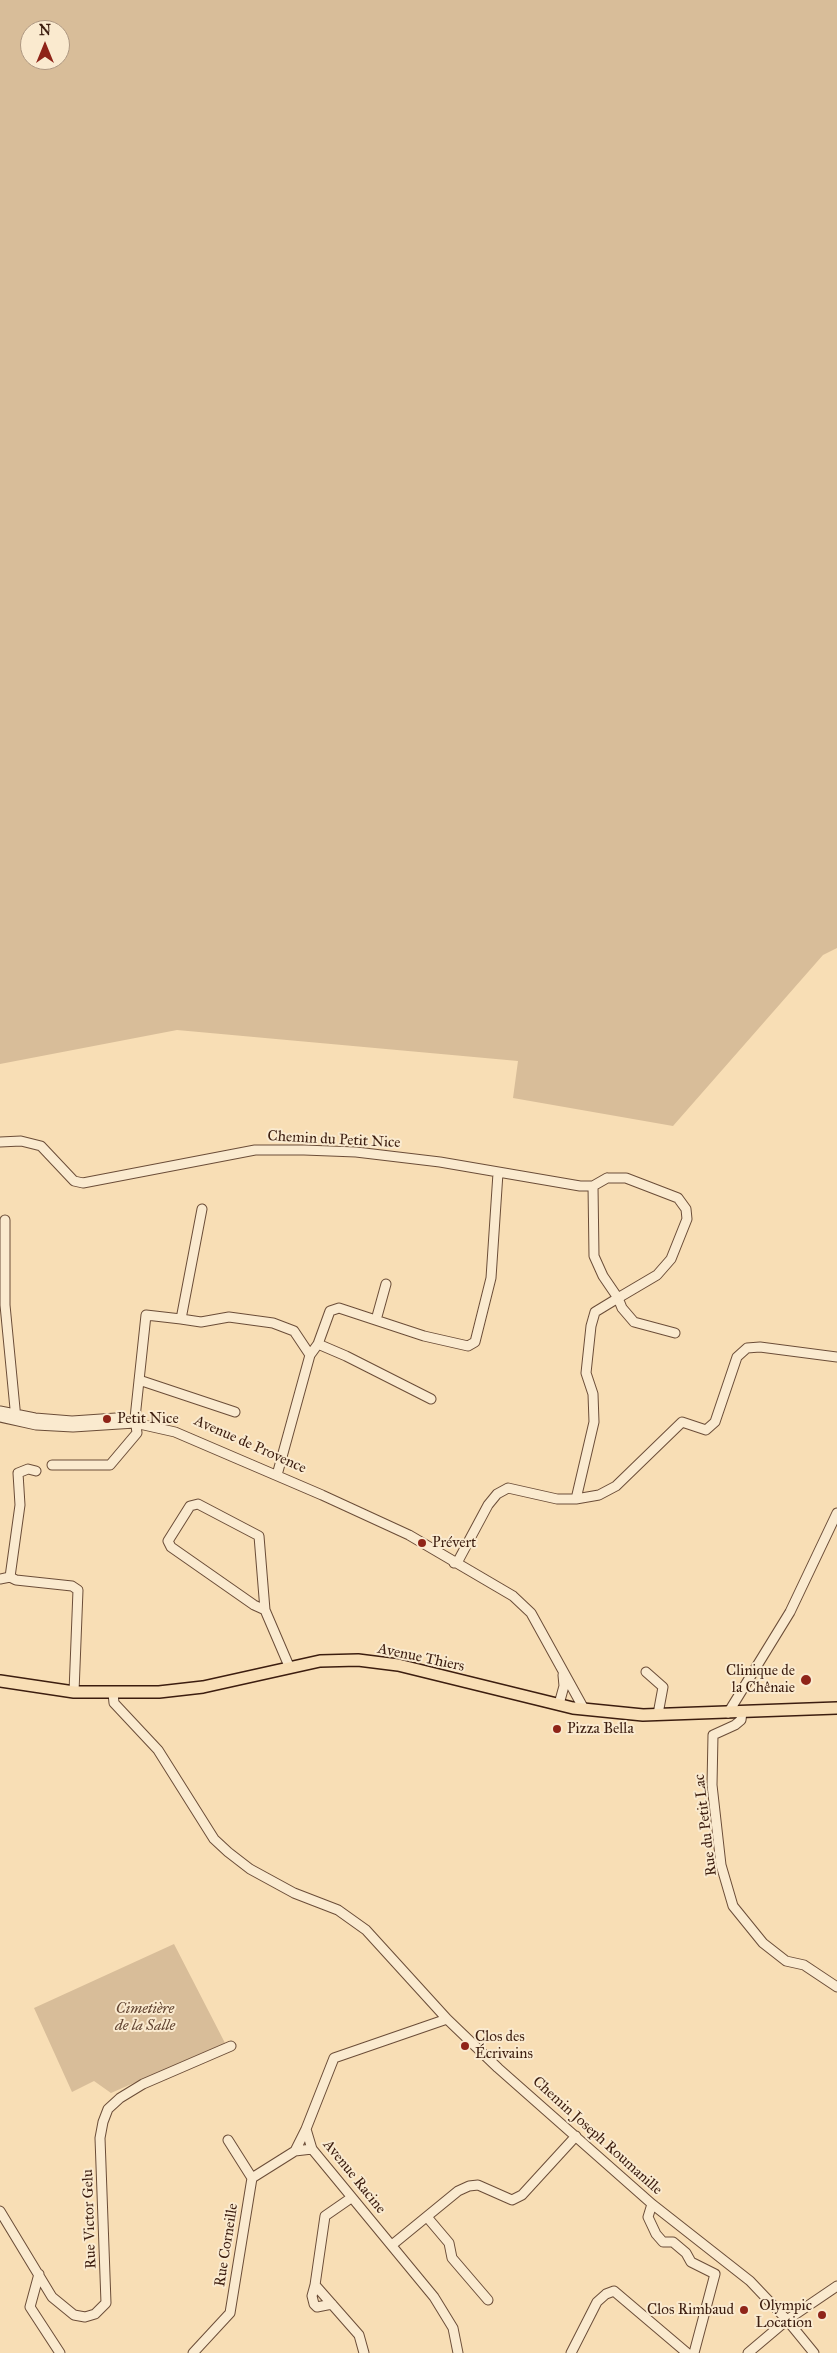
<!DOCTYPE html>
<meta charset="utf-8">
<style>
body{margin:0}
#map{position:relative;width:837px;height:2353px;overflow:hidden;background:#f8deb5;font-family:"IM FELL Great Primer",serif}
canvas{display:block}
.north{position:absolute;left:20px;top:20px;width:50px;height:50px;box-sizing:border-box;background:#faeacf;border:1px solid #ae9882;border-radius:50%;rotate:0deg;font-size:14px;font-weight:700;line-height:20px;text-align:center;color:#3c1d0f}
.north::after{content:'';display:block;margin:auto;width:18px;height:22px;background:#8f2418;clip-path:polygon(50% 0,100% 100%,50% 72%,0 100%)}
</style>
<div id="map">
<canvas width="837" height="2353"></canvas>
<div class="north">N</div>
</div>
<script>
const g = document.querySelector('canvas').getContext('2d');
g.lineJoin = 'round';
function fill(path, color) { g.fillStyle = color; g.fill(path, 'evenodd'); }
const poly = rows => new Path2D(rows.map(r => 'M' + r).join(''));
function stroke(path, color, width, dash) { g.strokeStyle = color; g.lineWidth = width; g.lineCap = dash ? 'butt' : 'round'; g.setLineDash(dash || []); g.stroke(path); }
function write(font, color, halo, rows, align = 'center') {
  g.font = font + ' "IM FELL Great Primer",serif'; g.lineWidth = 4; g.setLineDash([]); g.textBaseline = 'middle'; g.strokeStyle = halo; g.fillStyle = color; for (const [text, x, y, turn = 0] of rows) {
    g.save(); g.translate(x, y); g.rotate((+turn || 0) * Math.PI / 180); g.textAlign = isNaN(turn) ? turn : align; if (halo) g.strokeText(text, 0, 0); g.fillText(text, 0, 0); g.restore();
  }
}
fill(poly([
 [0,0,837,0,837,948,823,955,673,1126,513,1098,518,1061,177,1030,0,1064],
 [30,30,60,30,60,60,30,60],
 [174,1944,225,2043,111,2093,94,2081,72,2092,34,2008]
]), '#d8bd99');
const minor = poly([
 [0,1142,21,1141,41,1146,74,1181,83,1183,255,1150,304,1150,356,1152,440,1162,580,1186,593,1186],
 [607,1178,626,1178,678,1198,686,1209,687,1219,671,1259,657,1275,618,1298,603,1276,594,1256,593,1186,607,1178],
 [5,1220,5,1305,16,1419],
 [181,1319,201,1322,229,1317,273,1323,294,1331,310,1355],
 [376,1320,386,1284],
 [318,1344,346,1356,431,1399],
 [139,1380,235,1412],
 [0,1411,35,1418,72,1421,116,1418],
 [0,1417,36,1425,73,1427,135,1423,175,1432,322,1495,409,1535,513,1596,531,1613,584,1709],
 [52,1465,110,1465,137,1433,135,1418,146,1315,181,1319,202,1209],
 [277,1475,310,1355,318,1344,330,1311,339,1308,424,1336,468,1346,475,1342,491,1278,498,1173],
 [576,1499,594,1422,593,1394,586,1373,591,1326,595,1312,618,1298,622,1308,634,1322,675,1333],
 [454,1563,458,1561,488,1505,497,1494,508,1488,557,1499,576,1499,599,1495,616,1486,682,1422,706,1430,715,1422,737,1357,747,1348,760,1347,837,1357],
 [10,1577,20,1505,18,1473,28,1469,36,1471],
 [0,1579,10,1577,16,1580,72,1586,78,1590,74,1692],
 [265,1610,254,1605,171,1547,168,1541,190,1506,198,1504,259,1536,265,1610,289,1666],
 [646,1672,663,1687,658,1714],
 [113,1693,114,1703,158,1750,214,1839,228,1852,250,1869,294,1893,338,1910,366,1930,447,2019,498,2068,652,2204,750,2281,787,2320,814,2353],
 [559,1704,564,1686,563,1675],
 [742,1712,741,1720,735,1725,713,1735,712,1785,721,1865,733,1906,763,1943,786,1961,804,1965,837,1987],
 [728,1713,790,1612,837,1513],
 [447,2019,334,2058,306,2129,312,2149,434,2297,453,2328,458,2353],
 [306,2129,295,2151,312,2149],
 [228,2140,252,2178],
 [351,2198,325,2216,315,2285,359,2335,364,2353],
 [652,2204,648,2217,656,2234,663,2242,673,2242,686,2253,691,2262,715,2274,694,2353],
 [0,2211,52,2297,74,2315,85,2317,95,2314,106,2303,100,2138,103,2122,108,2109,120,2098,143,2084,231,2046],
 [427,2217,449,2243,452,2258,488,2300],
 [392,2245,458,2191,469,2186,478,2185,512,2200,522,2195,576,2136],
 [39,2274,30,2307,60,2353],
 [315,2285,312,2296,314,2304,317,2307,332,2304],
 [193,2353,230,2313,252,2178,295,2151],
 [571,2353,597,2302,606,2294,614,2291,687,2353],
 [748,2353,787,2320,837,2286]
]);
const major = poly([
 [0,1681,74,1692,159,1692,203,1687,320,1661,358,1660,398,1665,573,1708,643,1715,837,1708]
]);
stroke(minor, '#6b4d38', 11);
stroke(major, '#3c1d0f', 14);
stroke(minor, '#faeacf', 9);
stroke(major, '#f8deb5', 11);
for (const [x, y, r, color] of [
 [107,1419,5,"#8f2418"],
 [422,1543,5,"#8f2418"],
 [806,1680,6,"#8f2418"],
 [557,1729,5,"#8f2418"],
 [465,2046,5,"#8f2418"],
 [744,2310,5,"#8f2418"],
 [822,2315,5,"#8f2418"]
]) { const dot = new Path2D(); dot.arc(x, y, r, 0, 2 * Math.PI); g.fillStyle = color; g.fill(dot); stroke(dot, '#faeacf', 2); }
write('15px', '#3c1d0f', '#faeacf', [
 ["Chemin du Petit Nice",334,1140,3],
 ["Avenue de Provence",250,1445,24],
 ["Avenue Thiers",421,1658,12],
 ["Rue du Petit Lac",706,1825,-97],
 ["Chemin Joseph Roumanille",597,2136,42],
 ["Avenue Racine",354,2177,51],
 ["Rue Victor Gelu",90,2219,-92],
 ["Rue Corneille",227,2245,-81]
]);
write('15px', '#3c1d0f', '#faeacf', [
 ["Petit Nice",117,1419],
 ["Prévert",432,1543],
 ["Clinique de",795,1671,"right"],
 ["la Chênaie",795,1688,"right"],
 ["Pizza Bella",567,1729],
 ["Clos des",475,2037],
 ["Écrivains",475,2054],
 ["Olympic",812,2306,"right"],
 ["Location",812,2323,"right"],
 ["Clos Rimbaud",734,2310,"right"]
], 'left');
write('italic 15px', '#634532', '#faeacf', [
 ["Cimetière",145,2009],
 ["de la Salle",145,2026]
]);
</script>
